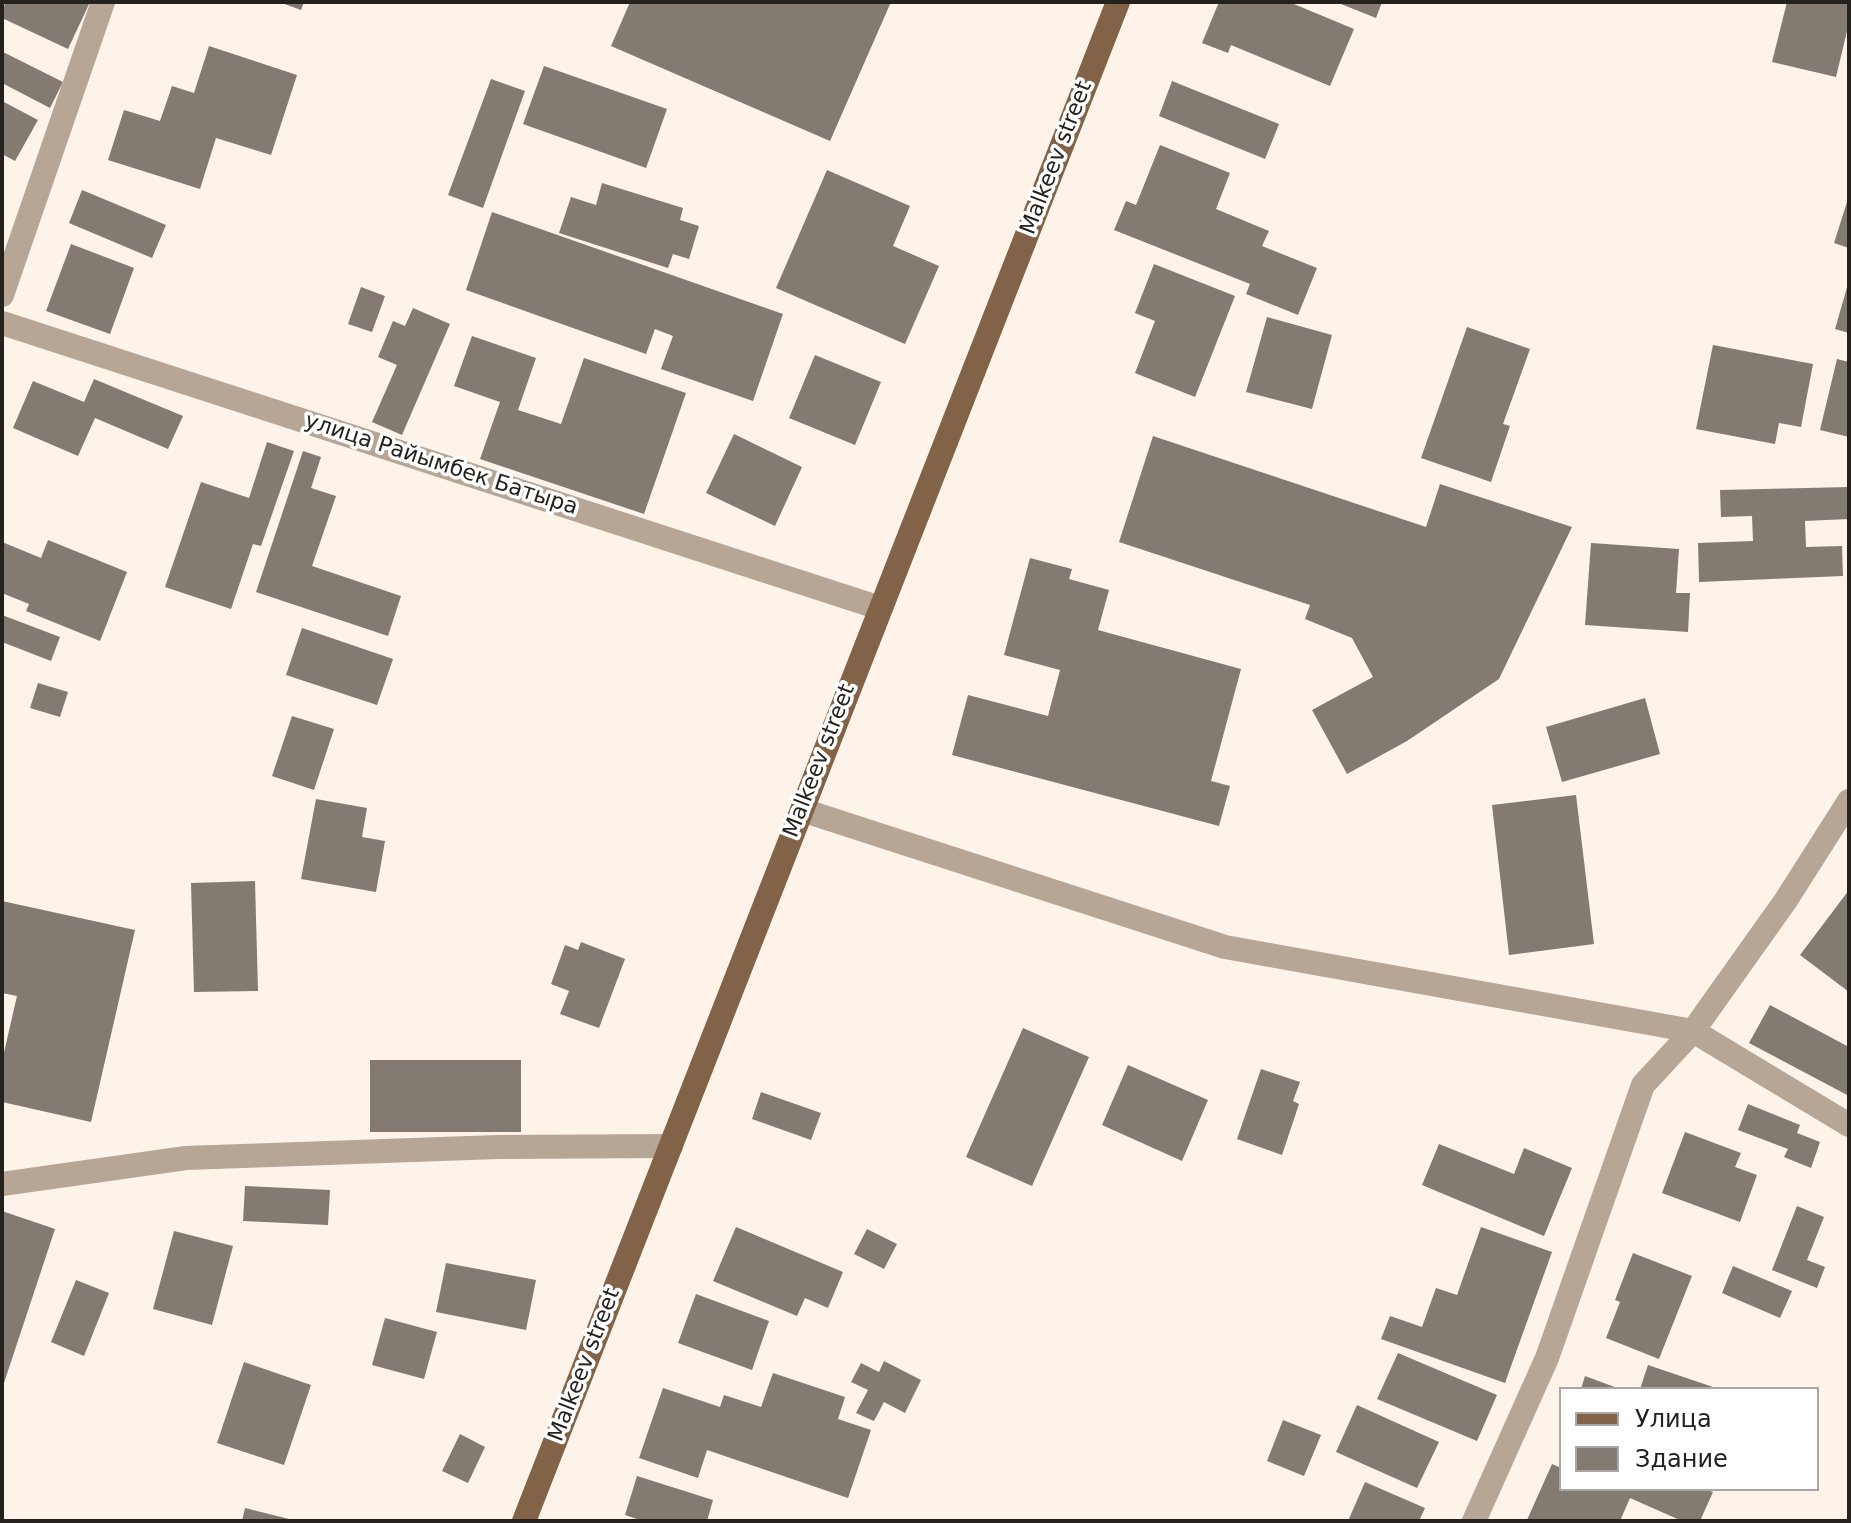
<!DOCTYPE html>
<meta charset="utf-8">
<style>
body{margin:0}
#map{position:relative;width:1851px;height:1523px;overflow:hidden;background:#fdf3e8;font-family:"DejaVu Sans",sans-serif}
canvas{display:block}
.frame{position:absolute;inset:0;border:4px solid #25221e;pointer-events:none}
.legend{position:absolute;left:1559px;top:1387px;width:260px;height:104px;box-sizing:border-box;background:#fff;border:2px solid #a8a7a5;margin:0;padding:10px 14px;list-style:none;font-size:24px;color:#25221e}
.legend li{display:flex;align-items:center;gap:16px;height:40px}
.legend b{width:40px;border:2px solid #a8a7a5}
</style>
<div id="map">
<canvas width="1851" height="1523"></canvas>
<div class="frame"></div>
<ul class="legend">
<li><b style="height:10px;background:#826348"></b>Улица</li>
<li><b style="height:22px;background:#837a71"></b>Здание</li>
</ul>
</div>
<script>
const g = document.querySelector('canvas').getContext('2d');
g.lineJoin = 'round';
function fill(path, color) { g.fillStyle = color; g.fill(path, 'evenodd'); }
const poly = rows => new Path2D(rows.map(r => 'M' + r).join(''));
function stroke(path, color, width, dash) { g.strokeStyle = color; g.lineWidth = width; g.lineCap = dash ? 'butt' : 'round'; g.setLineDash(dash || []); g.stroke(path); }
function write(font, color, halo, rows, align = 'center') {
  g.font = font + ' "DejaVu Sans",sans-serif'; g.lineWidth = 7; g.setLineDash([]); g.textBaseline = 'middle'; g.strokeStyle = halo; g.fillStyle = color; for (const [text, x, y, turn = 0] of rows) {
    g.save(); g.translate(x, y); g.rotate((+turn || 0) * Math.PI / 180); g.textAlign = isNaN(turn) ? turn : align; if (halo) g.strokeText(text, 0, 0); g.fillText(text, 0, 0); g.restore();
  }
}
fill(poly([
 [5,2,90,2,68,49,2,18],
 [279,2,304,2,301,10],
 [630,2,891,2,830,141,611,46],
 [1219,2,1289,2,1354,29,1330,86,1231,45,1228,53,1202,43],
 [1336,2,1382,2,1376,18],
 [1787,2,1849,2,1847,16,1849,23,1836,77,1772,62],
 [209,46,297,75,271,155,216,138,200,189,108,160,124,110,160,121,172,86,194,93],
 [3,52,63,82,50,108,2,83],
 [544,66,667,109,646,168,523,124],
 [491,79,525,91,483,208,448,195],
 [1172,81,1279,124,1265,159,1159,116],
 [2,101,38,120,15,161,2,154],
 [1160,145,1230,173,1216,209,1269,231,1262,246,1317,268,1298,315,1246,294,1250,284,1114,230,1126,201,1136,205],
 [827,170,910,206,893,246,939,266,905,344,776,288],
 [602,183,683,208,680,220,699,226,689,259,673,254,668,268,559,233,571,197,596,205],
 [82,190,166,225,152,258,69,223],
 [1847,202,1849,202,1849,248,1834,243],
 [492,212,783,314,753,401,661,369,673,336,655,329,646,354,466,290],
 [71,244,134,268,110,334,46,311],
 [1154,264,1235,296,1195,397,1135,373,1155,321,1135,313],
 [1848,284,1849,284,1849,333,1835,329],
 [361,287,385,296,372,332,348,324],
 [413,308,450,324,402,435,372,422,397,365,378,357,393,321,405,326],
 [1267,317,1332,335,1312,409,1246,392],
 [1467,327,1530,349,1503,424,1510,426,1491,482,1421,458],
 [472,336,536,358,518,410,561,424,584,358,686,393,644,514,480,459,500,402,454,386],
 [1713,345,1813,364,1801,427,1779,423,1775,444,1696,429],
 [815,355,881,382,855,445,789,418],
 [1837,359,1849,362,1849,437,1820,430],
 [94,379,183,416,168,449,95,418,78,456,13,428,33,381,84,402],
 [734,434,802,467,775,526,706,493],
 [1153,436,1426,527,1440,484,1572,527,1499,679,1407,741,1347,774,1312,710,1373,677,1352,638,1305,619,1310,605,1119,542],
 [267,442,294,451,261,546,253,544,231,609,165,587,201,482,249,498],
 [303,451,321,457,311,488,336,496,312,566,401,596,388,636,256,592],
 [1849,487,1849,519,1805,521,1806,547,1842,546,1843,576,1699,582,1698,543,1753,541,1752,516,1721,517,1720,490],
 [48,540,127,572,100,641,26,611,29,604,2,593,2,542,41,558],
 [1591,543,1679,549,1676,593,1690,593,1688,632,1585,625],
 [1030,558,1072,569,1069,579,1109,590,1098,630,1241,669,1211,781,1230,786,1219,826,952,755,968,695,1048,716,1060,670,1004,655],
 [2,615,60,637,51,661,2,642],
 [302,628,393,659,377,705,286,675],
 [38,683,68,692,60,717,30,708],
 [1645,698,1660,754,1562,782,1546,727],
 [292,716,334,729,314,790,272,776],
 [1576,795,1594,944,1509,955,1492,805],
 [316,799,367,808,362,837,385,841,376,892,301,879],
 [255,881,258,991,194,992,191,883],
 [1849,890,1849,992,1800,955],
 [2,901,135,930,91,1122,2,1102,2,1061,17,996,2,993],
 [581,942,625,959,599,1028,560,1014,569,991,551,984,565,945,578,950],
 [1770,1005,1849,1047,1849,1096,1749,1043],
 [1023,1028,1089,1057,1032,1186,966,1157],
 [370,1060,521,1060,521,1132,370,1132],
 [1128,1065,1208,1100,1182,1161,1102,1125],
 [1261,1069,1300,1082,1293,1101,1299,1104,1282,1155,1237,1139],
 [761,1092,821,1113,811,1140,752,1119],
 [1748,1104,1800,1125,1797,1133,1820,1142,1811,1168,1784,1157,1788,1149,1738,1130],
 [1685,1132,1741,1153,1735,1167,1757,1175,1740,1222,1662,1193],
 [1439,1144,1514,1174,1524,1148,1572,1168,1544,1236,1422,1185],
 [245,1186,330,1190,328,1225,243,1221],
 [1797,1206,1824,1217,1807,1260,1825,1267,1817,1288,1772,1270],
 [2,1211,55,1229,3,1386,2,1386],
 [736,1227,843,1272,828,1308,805,1298,797,1316,713,1281],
 [1481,1227,1552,1252,1505,1383,1381,1339,1390,1316,1422,1327,1436,1288,1457,1295],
 [867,1229,897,1244,884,1269,854,1254],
 [174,1231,233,1246,212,1325,153,1309],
 [1633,1253,1692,1276,1659,1359,1606,1338,1620,1302,1615,1300],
 [446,1263,536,1280,526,1330,436,1312],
 [1733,1266,1792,1291,1780,1318,1722,1293],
 [76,1280,109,1293,84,1356,51,1342],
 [696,1294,769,1321,752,1370,678,1343],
 [385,1318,437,1332,424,1379,372,1365],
 [1398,1353,1497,1395,1477,1441,1377,1399],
 [884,1361,921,1380,905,1413,884,1402,874,1421,856,1413,868,1390,851,1382,861,1363,879,1372],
 [244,1362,311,1385,284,1465,217,1443],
 [1648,1365,1716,1388,1716,1389,1640,1389],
 [773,1373,845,1397,838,1419,871,1430,848,1498,707,1450,698,1478,639,1458,663,1388,720,1407,724,1395,761,1407],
 [1585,1376,1620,1389,1581,1389],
 [1357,1405,1439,1442,1417,1488,1336,1452],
 [1283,1420,1321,1435,1304,1476,1267,1461],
 [460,1434,485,1447,468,1483,442,1471],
 [1552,1464,1561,1468,1561,1489,1705,1489,1713,1492,1700,1521,1682,1521,1630,1498,1620,1521,1530,1521,1527,1520],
 [637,1476,713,1500,707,1521,643,1521,625,1515],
 [1365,1482,1425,1508,1419,1521,1348,1521],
 [245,1508,293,1520,292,1521,242,1521]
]), '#837a71');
stroke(poly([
 [2,295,103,2],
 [2,323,880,608],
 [802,810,1225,947,1693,1031,1849,1125],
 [2,1184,186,1158,498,1147,671,1146],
 [1474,1521,1547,1358,1643,1085,1693,1031,1786,900,1849,801]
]), '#b7a596', 24);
stroke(poly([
 [524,1521,1118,2]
]), '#826348', 24);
write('22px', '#25221e', '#fff', [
 ["Malkeev street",1057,158,-69],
 ["улица Райымбек Батыра",441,465,18],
 ["Malkeev street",820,761,-69],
 ["Malkeev street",585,1365,-69]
]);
</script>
